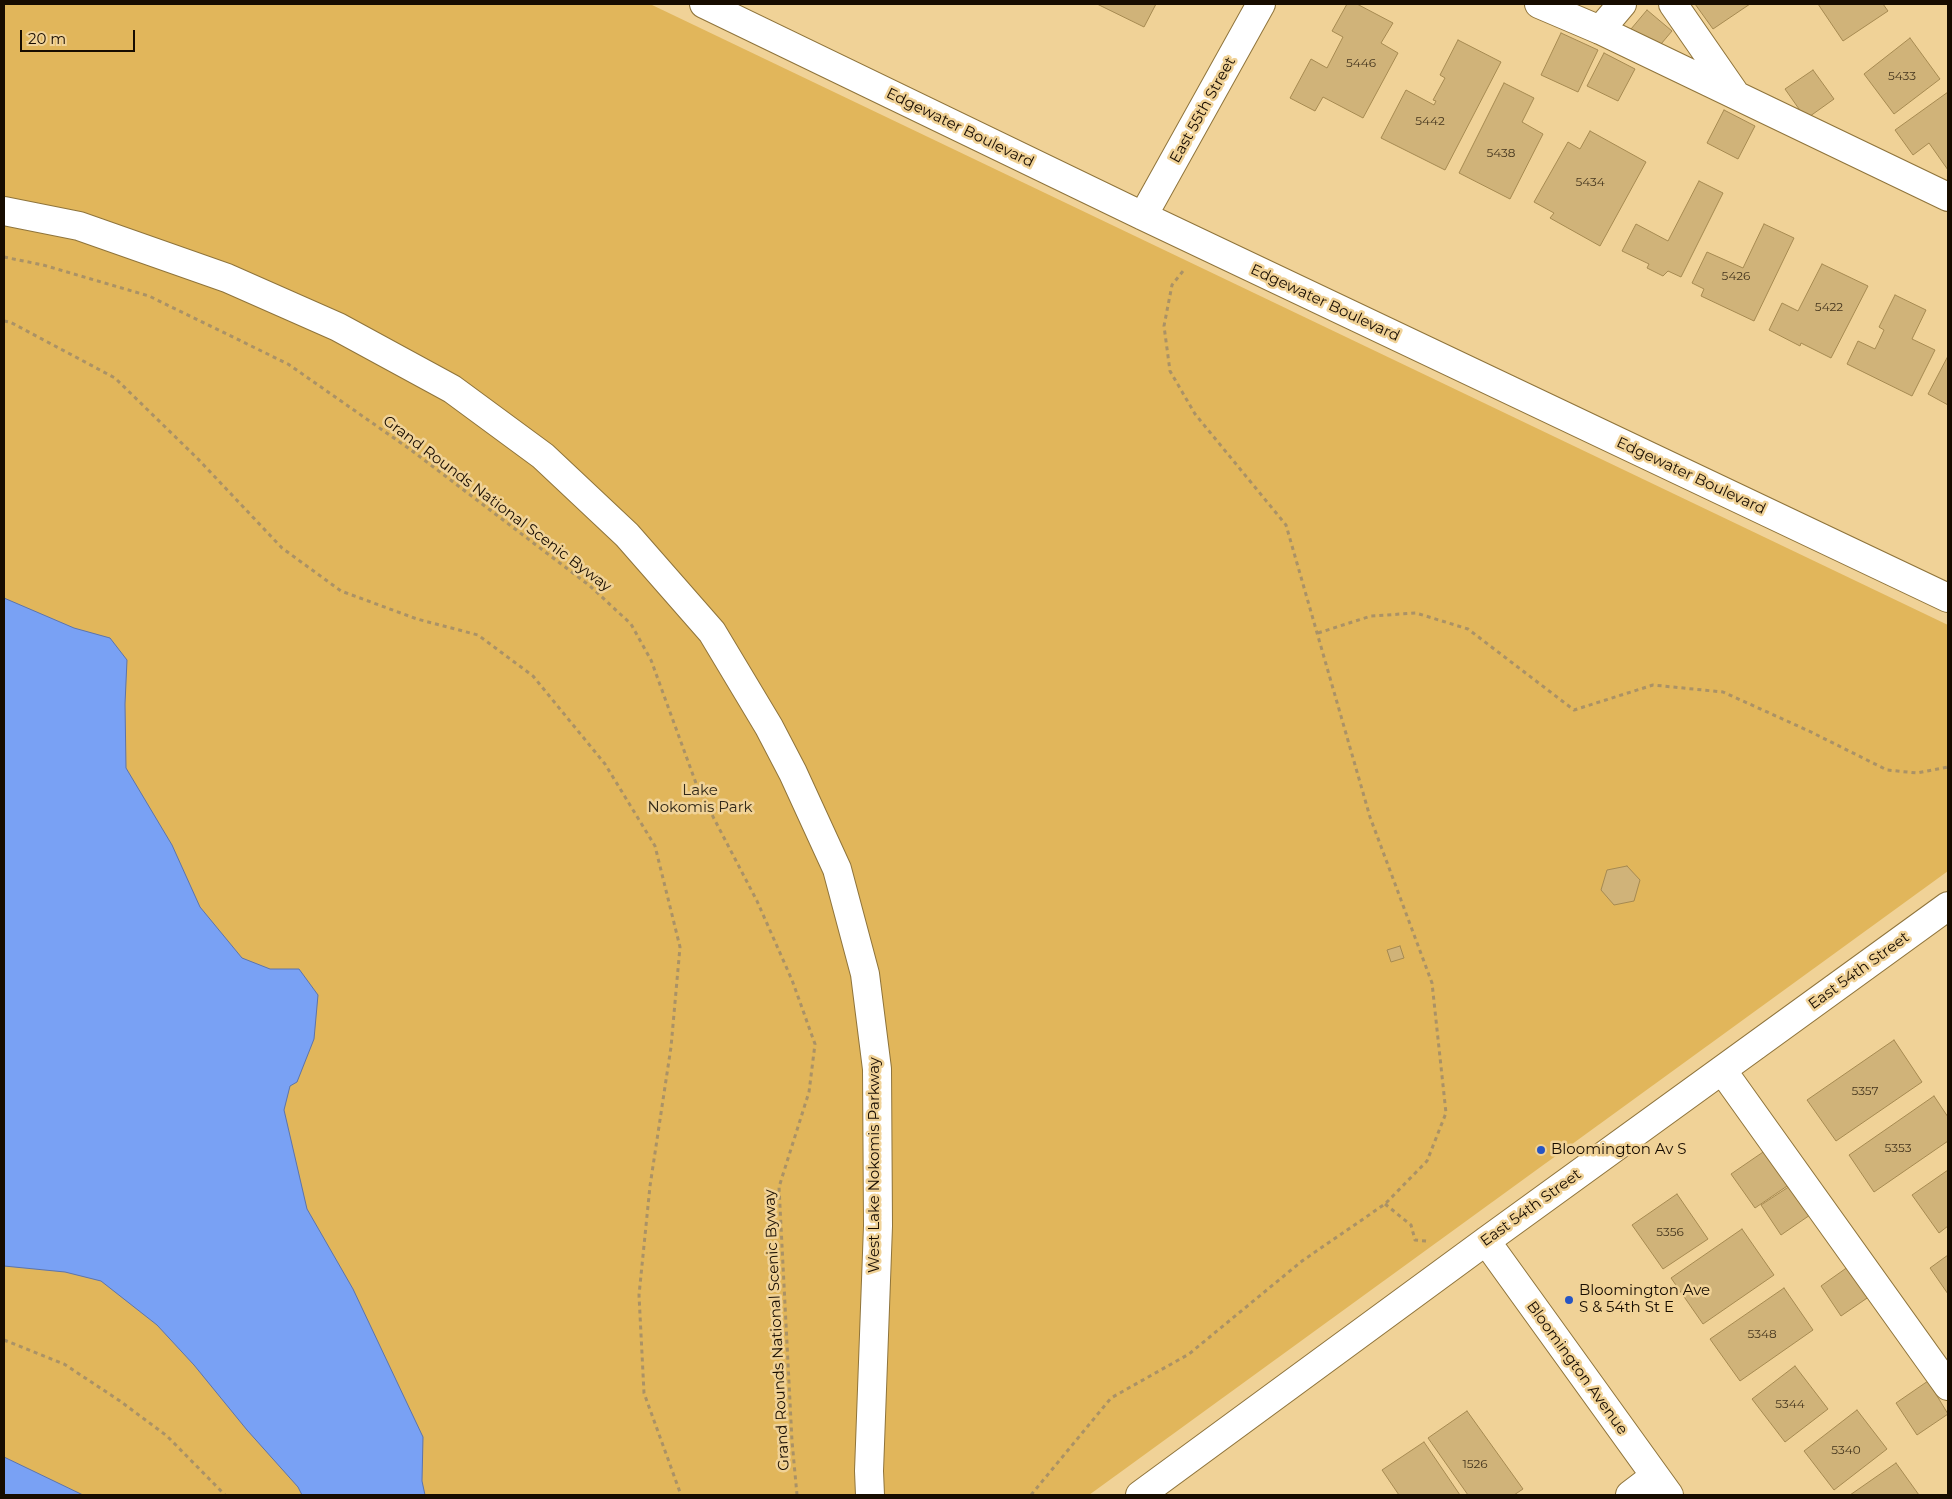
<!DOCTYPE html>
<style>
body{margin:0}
#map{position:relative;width:1952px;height:1499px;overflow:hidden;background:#f0d297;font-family:Montserrat,sans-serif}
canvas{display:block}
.frame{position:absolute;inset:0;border:5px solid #170c00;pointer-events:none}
.scale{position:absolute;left:20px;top:30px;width:115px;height:22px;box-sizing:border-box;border:2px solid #170c00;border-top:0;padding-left:6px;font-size:15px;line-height:18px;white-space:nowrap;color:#170c00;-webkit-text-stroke:4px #f0d297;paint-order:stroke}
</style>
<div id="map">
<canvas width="1952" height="1499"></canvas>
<div class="frame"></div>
<div class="scale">20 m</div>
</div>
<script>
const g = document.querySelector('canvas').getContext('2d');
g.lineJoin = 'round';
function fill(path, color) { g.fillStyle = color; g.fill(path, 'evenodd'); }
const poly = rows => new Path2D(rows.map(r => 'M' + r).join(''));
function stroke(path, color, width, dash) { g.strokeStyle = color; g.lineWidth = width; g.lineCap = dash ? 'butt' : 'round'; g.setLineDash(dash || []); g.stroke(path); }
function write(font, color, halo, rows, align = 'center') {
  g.font = font + ' Montserrat,sans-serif'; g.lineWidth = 5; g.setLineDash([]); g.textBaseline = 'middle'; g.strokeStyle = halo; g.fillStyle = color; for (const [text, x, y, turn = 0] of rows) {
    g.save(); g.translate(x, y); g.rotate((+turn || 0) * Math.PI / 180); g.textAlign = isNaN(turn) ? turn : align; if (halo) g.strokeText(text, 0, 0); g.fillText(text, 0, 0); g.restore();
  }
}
fill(poly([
 [4,4,650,4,1948,625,1948,871,1089,1495,4,1495]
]), '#e1b65b');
const water = poly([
 [4,598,74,628,110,638,127,660,125,704,126,768,172,845,200,907,242,958,270,969,299,969,318,995,314,1039,297,1082,290,1086,284,1110,307,1209,353,1289,423,1437,422,1481,425,1495,302,1495,298,1487,247,1430,194,1365,157,1325,101,1281,65,1272,4,1266,4,598],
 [4,1457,83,1495,4,1495,4,1457]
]);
fill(water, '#79a1f4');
stroke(water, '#5c74ab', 1);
const building = poly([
 [1097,4,1156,4,1144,27,1097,4],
 [1347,4,1357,4,1393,23,1381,43,1398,53,1363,118,1323,97,1315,111,1290,98,1311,59,1327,68,1343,37,1332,31,1347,4],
 [1695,4,1750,4,1713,29,1695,4],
 [1818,4,1883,4,1888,11,1843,41,1818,4],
 [1647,10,1672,31,1656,50,1631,29,1647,10],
 [1561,33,1598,50,1578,92,1541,75,1561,33],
 [1910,38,1940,79,1894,114,1864,74,1910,38],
 [1458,40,1501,62,1445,170,1381,138,1406,90,1434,105,1436,101,1433,100,1445,78,1440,75,1458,40],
 [1604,53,1635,69,1618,101,1587,86,1604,53],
 [1813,70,1834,99,1806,119,1785,89,1813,70],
 [1504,83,1534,98,1522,122,1543,134,1510,199,1459,173,1504,83],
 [1948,92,1948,170,1929,143,1913,155,1895,130,1948,92],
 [1724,110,1755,126,1738,159,1707,143,1724,110],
 [1590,131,1646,162,1600,246,1550,218,1554,213,1534,202,1568,142,1580,149,1590,131],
 [1699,181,1723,193,1681,277,1668,271,1663,276,1647,268,1649,264,1622,251,1636,224,1668,241,1699,181],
 [1764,224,1794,238,1754,321,1701,296,1704,289,1692,283,1707,252,1743,268,1764,224],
 [1822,264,1868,286,1831,358,1801,343,1800,346,1769,330,1782,303,1798,311,1822,264],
 [1895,295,1926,310,1912,339,1935,350,1912,396,1847,364,1858,341,1875,349,1884,330,1879,327,1895,295],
 [1948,356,1948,405,1928,394,1948,356],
 [1627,866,1640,880,1634,901,1614,905,1601,890,1607,870,1627,866],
 [1400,946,1404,958,1391,962,1387,950,1400,946],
 [1894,1040,1922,1082,1836,1141,1807,1100,1894,1040],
 [1934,1096,1948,1117,1948,1141,1874,1192,1849,1155,1934,1096],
 [1769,1148,1793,1182,1755,1208,1731,1174,1769,1148],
 [1948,1170,1948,1226,1939,1233,1912,1195,1948,1170],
 [1790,1186,1810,1215,1781,1235,1761,1205,1790,1186],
 [1677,1194,1708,1239,1663,1269,1632,1225,1677,1194],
 [1742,1229,1774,1275,1703,1324,1671,1278,1742,1229],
 [1948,1255,1948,1294,1930,1268,1948,1255],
 [1852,1264,1873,1294,1841,1316,1821,1286,1852,1264],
 [1784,1288,1813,1330,1740,1381,1710,1339,1784,1288],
 [1795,1366,1828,1409,1785,1442,1752,1399,1795,1366],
 [1928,1381,1948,1414,1917,1435,1896,1403,1928,1381],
 [1857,1410,1887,1449,1834,1490,1804,1451,1857,1410],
 [1467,1411,1523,1489,1514,1495,1468,1495,1428,1438,1467,1411],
 [1424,1442,1460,1495,1399,1495,1382,1470,1424,1442],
 [1896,1463,1919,1495,1850,1495,1896,1463]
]);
fill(building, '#d0b379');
stroke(building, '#a68a51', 1);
const minor = poly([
 [704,4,1143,216,1948,598],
 [1539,4,1600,30,1948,197],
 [1673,4,1736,95],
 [1600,30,1622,4],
 [4,211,79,226,227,278,338,327,452,389,543,456,627,535,712,632,769,727,793,773,837,869,865,974,877,1069,878,1226,869,1471,870,1495],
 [1143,216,1261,4],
 [1722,1070,1948,1386],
 [1486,1241,1669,1495],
 [1140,1495,1486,1241,1948,906],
 [1630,1495,1655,1476]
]);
stroke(minor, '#8f743b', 30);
stroke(poly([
 [4,257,43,265,149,296,288,364,411,450,590,586,631,624,651,660,697,786,757,901,792,980,815,1044,809,1092,779,1187,792,1441,797,1495],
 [4,321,10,322,115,378,198,459,282,548,341,591,417,619,478,635,533,676,605,764,655,846,680,947,671,1047,650,1186,639,1295,644,1393,681,1495],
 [1318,633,1371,616,1416,613,1468,629,1574,710,1653,685,1723,692,1809,731,1887,770,1917,773,1948,767],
 [1385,1204,1411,1225,1415,1240,1426,1241],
 [4,1340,64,1364,120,1401,167,1436,225,1495],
 [1031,1495,1111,1398,1189,1354,1302,1261,1385,1204,1427,1161,1446,1113,1432,983,1370,817,1286,525,1195,414,1170,371,1164,326,1172,285,1183,271]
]), '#aa9266', 3, [4, 4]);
stroke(minor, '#fff', 28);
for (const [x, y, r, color] of [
 [1541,1150,5,"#2755c3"],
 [1569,1300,5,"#2755c3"]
]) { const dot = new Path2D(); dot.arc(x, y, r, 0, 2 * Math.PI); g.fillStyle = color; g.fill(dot); stroke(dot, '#f0d297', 2); }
write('12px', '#45361e', null, [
 ["5446",1361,63],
 ["5433",1902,76],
 ["5442",1430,121],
 ["5438",1501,153],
 ["5434",1590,182],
 ["5426",1736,276],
 ["5422",1829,307],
 ["5357",1865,1091],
 ["5353",1898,1148],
 ["5356",1670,1232],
 ["5348",1762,1334],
 ["5344",1790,1404],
 ["5340",1846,1450],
 ["1526",1475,1464]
]);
write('15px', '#170c00', '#f0d297', [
 ["East 55th Street",1203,110,-61],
 ["Edgewater Boulevard",960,128,26],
 ["Edgewater Boulevard",1325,303,25],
 ["Edgewater Boulevard",1691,476,25],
 ["Grand Rounds National Scenic Byway",497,504,37],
 ["East 54th Street",1859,971,-36],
 ["West Lake Nokomis Parkway",875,1165,-90],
 ["East 54th Street",1531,1208,-36],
 ["Grand Rounds National Scenic Byway",777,1330,-93],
 ["Bloomington Avenue",1577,1368,54]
]);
write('15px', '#322918', '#f0d297', [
 ["Lake",700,791],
 ["Nokomis Park",700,808]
]);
write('15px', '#170c00', '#f0d297', [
 ["Bloomington Av S",1551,1150],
 ["Bloomington Ave",1579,1291],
 ["S & 54th St E",1579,1308]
], 'left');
</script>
